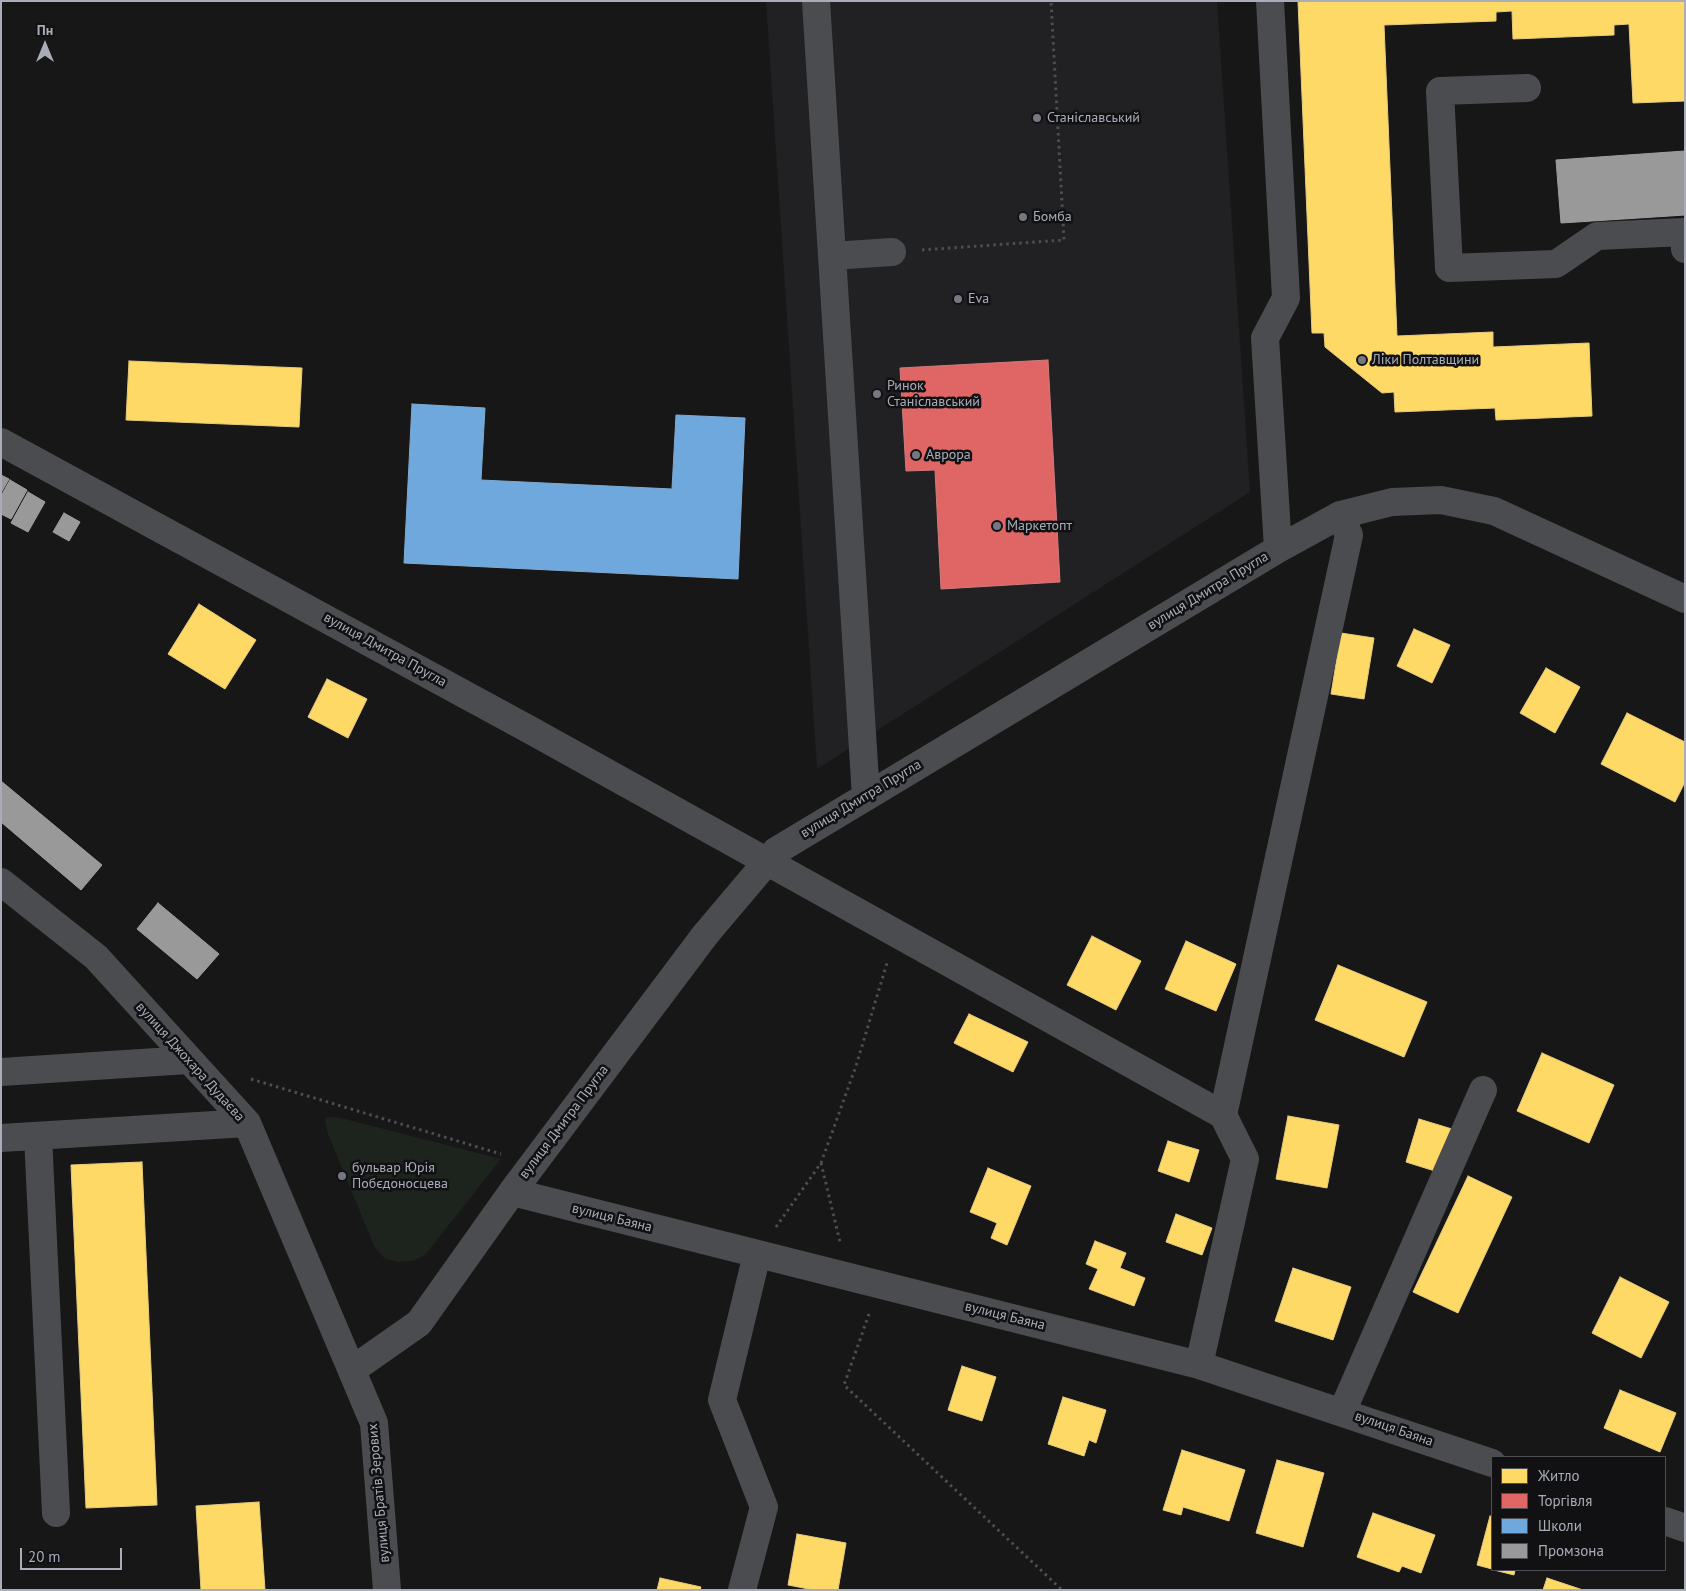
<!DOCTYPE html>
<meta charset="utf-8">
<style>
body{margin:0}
#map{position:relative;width:1686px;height:1591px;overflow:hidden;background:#171717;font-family:"PT Sans",sans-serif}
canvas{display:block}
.frame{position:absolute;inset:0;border:2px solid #a8adb8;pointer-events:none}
.legend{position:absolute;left:1491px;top:1456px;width:175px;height:115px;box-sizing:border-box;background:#111113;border:1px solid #4d4f55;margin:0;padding:6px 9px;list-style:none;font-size:15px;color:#a8adb8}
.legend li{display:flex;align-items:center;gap:10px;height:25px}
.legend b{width:25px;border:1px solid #4d4f55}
.north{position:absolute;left:20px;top:20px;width:50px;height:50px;-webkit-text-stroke:4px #111113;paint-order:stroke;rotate:0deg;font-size:14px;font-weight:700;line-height:20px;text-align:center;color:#a8adb8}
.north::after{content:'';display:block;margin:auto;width:18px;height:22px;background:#a8adb8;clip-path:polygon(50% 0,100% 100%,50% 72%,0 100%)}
.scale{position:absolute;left:20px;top:1548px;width:102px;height:22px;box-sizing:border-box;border:2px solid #a8adb8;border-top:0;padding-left:6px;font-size:15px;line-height:18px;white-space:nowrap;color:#a8adb8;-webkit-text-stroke:4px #111113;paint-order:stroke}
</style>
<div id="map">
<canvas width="1686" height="1591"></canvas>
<div class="frame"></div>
<ul class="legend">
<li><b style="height:14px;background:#ffd966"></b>Житло</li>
<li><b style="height:14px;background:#e06666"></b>Торгівля</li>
<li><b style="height:14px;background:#6fa8dc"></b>Школи</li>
<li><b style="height:14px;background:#999"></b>Промзона</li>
</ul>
<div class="north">Пн</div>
<div class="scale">20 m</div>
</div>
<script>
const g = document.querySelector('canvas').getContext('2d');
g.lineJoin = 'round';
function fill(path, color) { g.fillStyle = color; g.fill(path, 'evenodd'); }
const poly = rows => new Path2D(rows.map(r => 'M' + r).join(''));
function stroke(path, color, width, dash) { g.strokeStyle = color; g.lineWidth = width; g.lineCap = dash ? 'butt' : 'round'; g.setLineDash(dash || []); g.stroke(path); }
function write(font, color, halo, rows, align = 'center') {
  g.font = font + ' "PT Sans",sans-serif'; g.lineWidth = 5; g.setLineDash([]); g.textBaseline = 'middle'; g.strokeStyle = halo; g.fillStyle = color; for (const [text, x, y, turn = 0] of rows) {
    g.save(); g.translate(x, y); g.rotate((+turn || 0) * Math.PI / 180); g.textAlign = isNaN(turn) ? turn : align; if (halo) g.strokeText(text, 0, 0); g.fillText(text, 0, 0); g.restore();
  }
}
fill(poly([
 [766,1,1217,1,1250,492,817,769]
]), '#212123');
fill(poly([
 [329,1117,341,1118,501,1159,425,1255,412,1261,398,1262,384,1258,374,1246,328,1134,325,1122,326,1118]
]), '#1d241e');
const homes = poly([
 [1298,1,1685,1,1685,101,1633,103,1629,24,1614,25,1614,35,1513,39,1512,11,1496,12,1496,21,1384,25,1397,336,1493,332,1493,347,1589,343,1592,416,1496,420,1495,408,1395,412,1394,392,1382,393,1325,347,1324,333,1312,333,1298,1],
 [129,361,302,368,299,427,126,420,129,361],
 [199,604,256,640,225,689,168,654,199,604],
 [1414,629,1450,645,1432,683,1397,666,1414,629],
 [1341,633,1374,638,1364,699,1331,694,1341,633],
 [1546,668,1580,687,1555,733,1520,713,1546,668],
 [327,679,367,699,348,738,308,717,327,679],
 [1627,713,1685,742,1685,782,1675,802,1601,764,1627,713],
 [1092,936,1141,961,1116,1010,1067,985,1092,936],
 [1186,941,1236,964,1216,1011,1165,989,1186,941],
 [1338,965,1427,1002,1404,1057,1315,1020,1338,965],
 [969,1014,1028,1042,1013,1072,954,1043,969,1014],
 [1542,1053,1614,1085,1589,1143,1517,1111,1542,1053],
 [1288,1116,1339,1125,1327,1188,1276,1179,1288,1116],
 [1419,1119,1452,1129,1438,1172,1406,1162,1419,1119],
 [1168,1141,1199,1150,1189,1182,1158,1171,1168,1141],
 [142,1162,157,1505,86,1508,71,1165,142,1162],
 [988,1168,1031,1186,1007,1245,991,1238,997,1223,970,1212,988,1168],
 [1468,1176,1512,1197,1458,1313,1413,1292,1468,1176],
 [1176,1214,1212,1228,1202,1255,1166,1242,1176,1214],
 [1095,1241,1126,1253,1120,1268,1145,1278,1134,1306,1089,1289,1098,1269,1086,1264,1095,1241],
 [1293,1268,1351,1287,1333,1340,1275,1321,1293,1268],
 [1620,1277,1669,1302,1641,1358,1592,1333,1620,1277],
 [962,1366,996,1377,982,1421,948,1410,962,1366],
 [1620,1390,1676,1413,1660,1452,1604,1428,1620,1390],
 [1063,1397,1106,1410,1096,1443,1089,1440,1084,1456,1048,1444,1063,1397],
 [1182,1450,1245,1470,1229,1521,1183,1507,1181,1515,1163,1510,1182,1450],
 [1277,1460,1324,1473,1303,1547,1256,1533,1277,1460],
 [259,1502,265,1590,201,1590,196,1506,259,1502],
 [1373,1513,1435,1535,1421,1573,1402,1566,1399,1572,1357,1557,1373,1513],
 [1490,1516,1492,1517,1492,1569,1477,1565,1490,1516],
 [797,1534,846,1543,838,1590,814,1590,788,1585,797,1534],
 [1494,1570,1515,1570,1514,1575,1494,1570],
 [660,1578,701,1587,700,1590,657,1590,660,1578],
 [1547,1578,1583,1590,1543,1590,1547,1578]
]);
fill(homes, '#ffd966');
stroke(homes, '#e5cc7f', 1);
const shops = poly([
 [1048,360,1060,582,941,589,935,470,906,471,900,368,1048,360]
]);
fill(shops, '#e06666');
stroke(shops, '#cf7b7f', 1);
const schools = poly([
 [412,404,485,408,481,480,672,489,676,415,745,418,738,579,404,563,412,404]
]);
fill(schools, '#6fa8dc');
stroke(schools, '#80aad1', 1);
const industry = poly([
 [1685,151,1685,215,1561,223,1556,160,1685,151],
 [1,475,9,479,1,493,1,475],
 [10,480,27,490,11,519,1,514,1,496,10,480],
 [28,492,45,502,28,532,11,523,28,492],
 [64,513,80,522,69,541,53,532,64,513],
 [1,781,102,865,81,890,1,822,1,781],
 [158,903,219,954,197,979,137,929,158,903]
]);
fill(industry, '#999');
stroke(industry, '#9e9fa2', 1);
stroke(poly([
 [922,250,1064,240,1051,1],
 [251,1079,501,1154],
 [821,1163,840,1242],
 [776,1227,821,1163,856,1066,887,963],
 [869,1314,844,1385,1062,1590]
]), '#4d4e52', 3, [2.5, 4]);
stroke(poly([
 [816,1,866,797],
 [1270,1,1286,298,1265,338,1278,549],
 [1527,88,1440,91,1449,268,1556,264,1597,236,1684,232,1685,249],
 [832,256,892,252],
 [1,442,532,731,1223,1115],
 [1,882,96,957,247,1123,374,1423,387,1590],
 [1,1072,188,1060],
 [38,1136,56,1513],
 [1,1138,247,1123],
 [512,1192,1199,1365,1492,1463],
 [1199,1365,1245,1159,1223,1115,1349,535,1340,515],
 [352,1370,419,1323,512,1192,705,935,776,851,1278,549,1340,515,1392,502,1441,500,1494,511,1685,599],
 [1342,1412,1483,1090],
 [1665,1521,1685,1528],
 [742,1590,764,1507,722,1400,757,1254]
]), '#4b4c50', 28);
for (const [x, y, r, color] of [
 [1037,118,5,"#757880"],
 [1023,217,5,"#757880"],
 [958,299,5,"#757880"],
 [1362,360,5,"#757880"],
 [877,394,5,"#757880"],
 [916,455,5,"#757880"],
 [997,526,5,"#757880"],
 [342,1176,5,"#757880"]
]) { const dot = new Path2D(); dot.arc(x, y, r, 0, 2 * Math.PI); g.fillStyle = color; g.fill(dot); stroke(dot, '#111113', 2); }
write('14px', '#a8adb8', '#111113', [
 ["Станіславський",1047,118],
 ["Бомба",1033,217],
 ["Eva",968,299],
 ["Ліки Полтавщини",1372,360],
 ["Ринок",887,386],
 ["Станіславський",887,402],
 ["Аврора",926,455],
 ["Маркетопт",1007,526],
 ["бульвар Юрія",352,1168],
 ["Побєдоносцева",352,1184]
], 'left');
write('14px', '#a8adb8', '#111113', [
 ["вулиця Дмитра Пругла",1208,591,-31],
 ["вулиця Дмитра Пругла",385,650,29],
 ["вулиця Дмитра Пругла",861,799,-31],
 ["вулиця Джохара Дудаєва",190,1062,48],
 ["вулиця Дмитра Пругла",564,1122,-53],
 ["вулиця Баяна",612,1218,14],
 ["вулиця Баяна",1005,1316,14],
 ["вулиця Баяна",1394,1429,19],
 ["вулиця Братів Зерових",379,1493,-95]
]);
</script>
